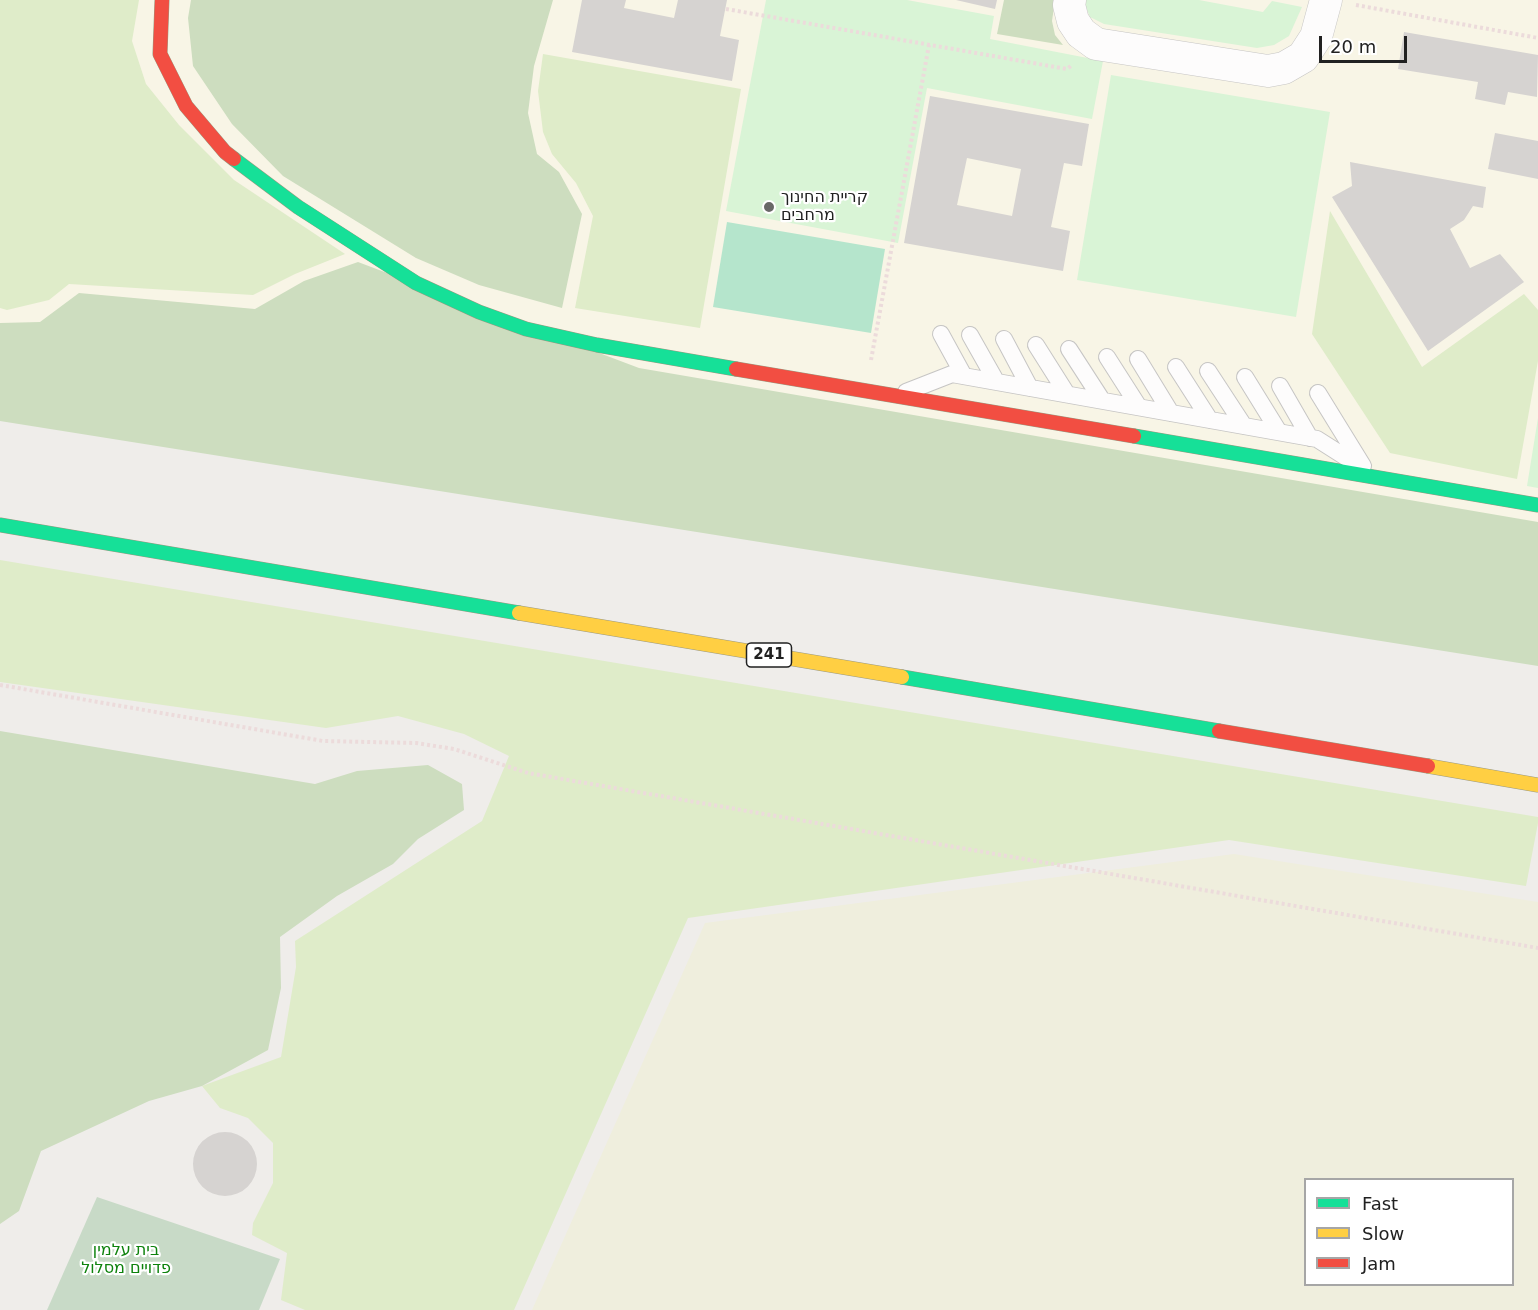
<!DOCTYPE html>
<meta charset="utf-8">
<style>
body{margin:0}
#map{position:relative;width:1538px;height:1310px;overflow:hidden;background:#efedea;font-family:"DejaVu Sans",sans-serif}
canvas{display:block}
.legend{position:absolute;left:1304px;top:1178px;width:210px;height:108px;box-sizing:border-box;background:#fff;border:2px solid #a6a6a6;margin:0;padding:8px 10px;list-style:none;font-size:18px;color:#212121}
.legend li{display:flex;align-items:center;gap:12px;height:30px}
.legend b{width:30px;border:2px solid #a6a6a6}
.scale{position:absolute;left:1319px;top:36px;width:88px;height:27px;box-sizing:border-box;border:3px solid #212121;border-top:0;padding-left:8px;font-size:18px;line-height:21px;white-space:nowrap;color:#212121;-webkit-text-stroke:4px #fff;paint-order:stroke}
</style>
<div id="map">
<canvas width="1538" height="1310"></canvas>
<ul class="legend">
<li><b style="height:8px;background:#16e098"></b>Fast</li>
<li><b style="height:8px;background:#ffcf43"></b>Slow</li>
<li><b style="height:8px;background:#f24e42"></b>Jam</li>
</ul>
<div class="scale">20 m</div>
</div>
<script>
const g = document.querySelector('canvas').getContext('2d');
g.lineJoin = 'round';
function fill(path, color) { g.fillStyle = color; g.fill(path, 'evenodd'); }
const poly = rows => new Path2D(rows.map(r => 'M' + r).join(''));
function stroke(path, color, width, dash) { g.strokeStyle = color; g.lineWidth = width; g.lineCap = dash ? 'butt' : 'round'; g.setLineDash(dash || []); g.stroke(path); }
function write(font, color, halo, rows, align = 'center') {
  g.font = font + ' "DejaVu Sans",Heebo,sans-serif'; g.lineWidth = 4.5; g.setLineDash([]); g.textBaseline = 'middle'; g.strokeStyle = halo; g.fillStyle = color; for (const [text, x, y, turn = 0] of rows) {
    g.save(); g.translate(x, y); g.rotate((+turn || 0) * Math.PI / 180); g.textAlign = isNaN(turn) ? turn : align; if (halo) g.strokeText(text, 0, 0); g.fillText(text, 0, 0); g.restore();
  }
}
fill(poly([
 [0,0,1538,0,1538,562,0,414]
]), '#f8f5e6');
fill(poly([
 [1234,854,1538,902,1538,1310,532,1310,705,923],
 [1306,1180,1512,1180,1512,1284,1306,1284]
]), '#efeedd');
fill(poly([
 [0,0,139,0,132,41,146,84,179,125,234,180,345,254,295,274,253,295,69,284,49,300,7,310,0,308],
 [543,54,741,89,700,328,575,308,593,216,576,183,552,154,543,132,538,91],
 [1330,211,1422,367,1524,294,1538,310,1538,361,1517,479,1390,453,1312,334],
 [0,560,1538,817,1538,823,1526,886,1229,840,688,918,514,1310,305,1310,281,1300,287,1253,252,1235,253,1223,273,1183,273,1143,248,1118,220,1108,202,1086,281,1057,296,967,295,941,482,821,509,756,464,734,398,716,326,728,0,682]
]), '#dfecc9');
fill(poly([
 [191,0,553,0,534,66,528,113,537,154,559,172,582,214,562,308,479,285,416,258,283,176,232,124,193,66,188,18],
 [1004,0,1055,0,1052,21,1055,35,1063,45,997,34],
 [358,262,639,368,1538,522,1538,666,0,421,0,323,40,322,79,293,255,309,304,281],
 [0,731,315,784,357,771,428,765,462,784,464,810,418,839,393,864,337,896,280,937,281,988,268,1050,202,1086,149,1101,41,1151,19,1211,0,1224]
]), '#cdddbf');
fill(poly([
 [97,1197,280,1259,259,1310,47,1310]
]), '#c8dac7');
fill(poly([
 [766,0,907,0,994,16,990,39,1103,61,1092,119,927,88,898,243,726,211],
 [1083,0,1199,0,1263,12,1272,1,1302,7,1289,36,1274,45,1257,48,1104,24,1090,17],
 [1111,75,1330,112,1296,317,1077,280],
 [1538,418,1538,488,1527,486]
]), '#d9f4d6');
fill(poly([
 [727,222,885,249,871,333,713,307]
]), '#b5e5cc');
fill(poly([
 [582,0,626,0,624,8,674,18,678,0,727,0,720,36,739,40,732,81,572,52],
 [956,0,997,0,995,9],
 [1404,32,1538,55,1537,97,1508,92,1505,105,1475,99,1478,82,1398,69],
 [930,96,1089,124,1082,166,1064,163,1051,227,1070,231,1063,271,904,243],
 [967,158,1021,169,1012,216,957,205],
 [1495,133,1538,141,1538,179,1488,169],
 [1350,162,1486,187,1483,208,1473,206,1464,220,1450,229,1470,268,1500,254,1524,282,1428,351,1332,197,1352,186],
 '193 1164a32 32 0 1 1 64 0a32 32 0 1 1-64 0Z'
]), '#d6d3d1');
const lane = poly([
 [941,334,964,376],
 [970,335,996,381],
 [1004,339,1030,388],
 [1036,345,1067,394],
 [1069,349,1102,400],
 [1107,357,1139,407],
 [1138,359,1171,413],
 [1176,367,1210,420],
 [1208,371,1244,426],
 [1245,377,1279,432],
 [1280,386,1310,438],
 [906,392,952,374,1317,439,1361,467],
 [1318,393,1363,466]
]);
const street = poly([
 [1070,0,1069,5,1073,21,1081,33,1096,44,1268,71,1284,68,1303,57,1316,37,1326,0]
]);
const fast = poly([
 [234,159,298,207,416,283,479,312,526,329,597,345,736,369],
 [1134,436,1538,505],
 [0,525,519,613],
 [902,677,1219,731]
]);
const slow = poly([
 [519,613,902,677],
 [1428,766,1538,785]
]);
const jam = poly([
 [162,0,160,54,186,106,225,152,234,159],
 [736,369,1134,436],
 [1219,731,1428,766]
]);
stroke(lane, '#c6c5c4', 18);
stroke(street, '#c6c5c4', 33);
stroke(fast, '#9a9981', 15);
stroke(slow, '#9a9981', 15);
stroke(jam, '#9a9981', 15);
stroke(poly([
 [1356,5,1538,38],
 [726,9,1067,69,1072,65],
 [871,360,929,45],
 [0,685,323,741,416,743,454,749,528,773,1538,948]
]), '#ecdbdb', 4, [3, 3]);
stroke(lane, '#fdfcfc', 16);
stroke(street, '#fdfcfc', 32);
stroke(fast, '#16e098', 14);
stroke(slow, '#ffcf43', 14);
stroke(jam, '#f24e42', 14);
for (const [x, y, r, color] of [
 [769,207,6,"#696867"]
]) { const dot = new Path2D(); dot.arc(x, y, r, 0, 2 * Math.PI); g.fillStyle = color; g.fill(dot); stroke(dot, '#fff', 2); }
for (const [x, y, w] of [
 [769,655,45]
]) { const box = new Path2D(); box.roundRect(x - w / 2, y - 12, w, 24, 4.5); g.fillStyle = '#fff'; g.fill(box); stroke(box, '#212121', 1.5); }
write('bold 15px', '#212121', null, [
 ["241",769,655]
]);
write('16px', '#212121', '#fff', [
 ["קריית החינוך",781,198],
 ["מרחבים",781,216]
], 'left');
write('16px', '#0d820c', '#fff', [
 ["בית עלמין",126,1251],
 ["פדויים מסלול",126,1269]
]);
</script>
